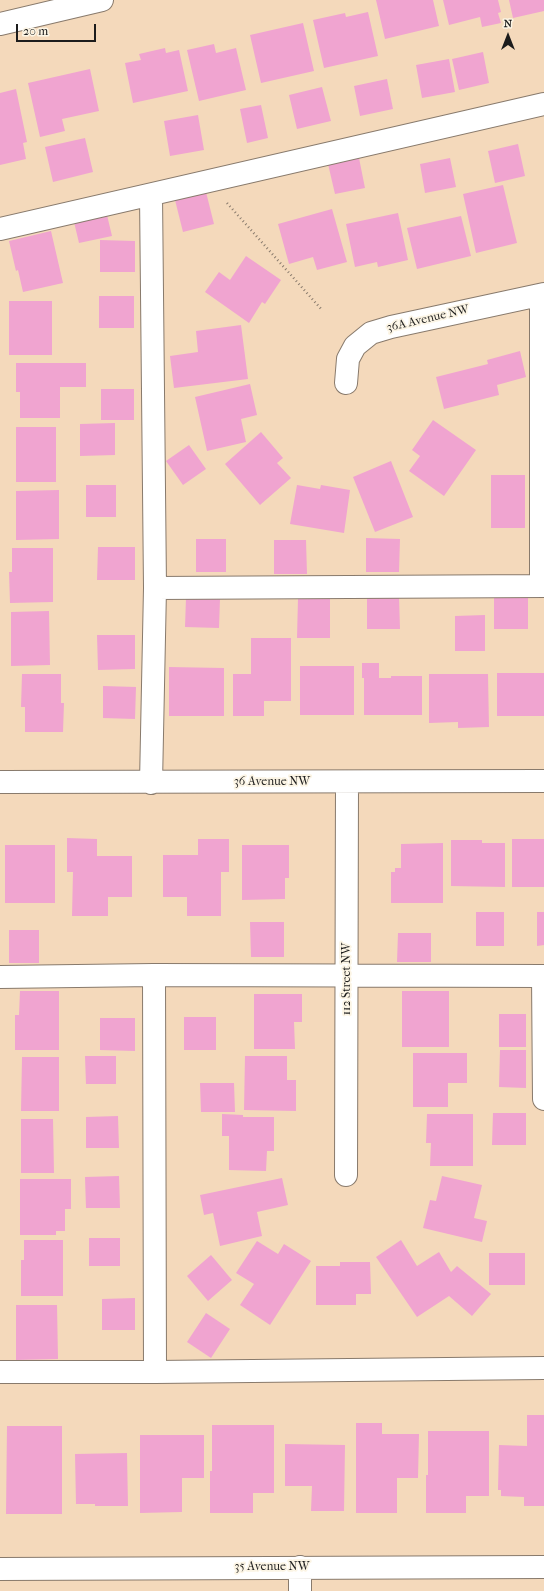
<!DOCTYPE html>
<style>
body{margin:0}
#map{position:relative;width:544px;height:1591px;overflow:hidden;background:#f4d9bb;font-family:"IM FELL French Canon",serif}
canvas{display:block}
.north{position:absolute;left:488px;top:16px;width:40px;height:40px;-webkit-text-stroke:3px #fcf5e5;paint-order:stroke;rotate:0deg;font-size:11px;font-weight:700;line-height:16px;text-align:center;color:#1c1c1c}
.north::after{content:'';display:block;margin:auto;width:14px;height:18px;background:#1c1c1c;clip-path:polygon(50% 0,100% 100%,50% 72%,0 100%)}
.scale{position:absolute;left:16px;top:24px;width:80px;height:18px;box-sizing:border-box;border:2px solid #1c1c1c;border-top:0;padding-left:5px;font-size:12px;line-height:14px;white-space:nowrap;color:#1c1c1c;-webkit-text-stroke:3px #fcf5e5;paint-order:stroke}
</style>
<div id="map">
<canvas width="544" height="1591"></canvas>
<div class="north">N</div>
<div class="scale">20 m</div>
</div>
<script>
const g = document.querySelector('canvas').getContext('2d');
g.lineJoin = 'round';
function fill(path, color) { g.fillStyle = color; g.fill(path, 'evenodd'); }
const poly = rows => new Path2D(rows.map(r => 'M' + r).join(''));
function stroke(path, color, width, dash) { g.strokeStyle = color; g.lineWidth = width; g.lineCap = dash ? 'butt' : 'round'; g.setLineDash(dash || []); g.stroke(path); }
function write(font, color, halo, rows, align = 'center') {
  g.font = font + ' "IM FELL French Canon",serif'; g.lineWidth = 3.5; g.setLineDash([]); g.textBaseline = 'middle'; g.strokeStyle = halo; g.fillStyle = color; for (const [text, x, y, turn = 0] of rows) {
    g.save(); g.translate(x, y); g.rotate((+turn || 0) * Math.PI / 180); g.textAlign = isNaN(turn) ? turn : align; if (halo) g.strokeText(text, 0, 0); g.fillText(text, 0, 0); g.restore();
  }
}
fill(poly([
 [376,0,433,0,439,26,385,39],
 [443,0,498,0,501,12,498,13,501,23,482,27,480,17,449,25],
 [509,0,544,0,544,11,513,18],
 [368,12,378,56,324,68,313,20,345,13,346,17],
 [303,23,314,71,261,83,250,35],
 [214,44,216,53,236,48,246,90,199,101,187,50],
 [165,48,166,53,179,50,188,91,133,103,125,63,141,60,139,54],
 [483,52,489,83,459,90,452,59],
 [449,59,455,92,422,98,416,65],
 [90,69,99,111,62,119,65,131,40,137,28,83],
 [387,79,393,109,360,116,354,86],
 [322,87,331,121,297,129,289,95],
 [16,89,27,142,23,143,26,159,0,165,0,93],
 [261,105,268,138,247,143,240,109],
 [198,115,204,150,170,156,164,121],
 [85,138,93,172,53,182,45,147],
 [518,144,525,176,495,183,488,151],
 [359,158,365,188,335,194,328,164],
 [450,158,456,187,425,193,420,164],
 [503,185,517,243,476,253,463,194],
 [206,192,214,224,183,232,175,200],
 [332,209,347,262,317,270,313,257,289,264,278,224],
 [398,213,408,260,378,267,377,262,355,267,346,224],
 [107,215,112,236,79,243,74,222],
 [461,216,471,256,417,269,407,228],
 [51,231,63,283,23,292,18,270,16,271,9,241],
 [100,240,135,241,135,272,100,272],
 [246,256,281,280,265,304,262,302,249,323,205,292,219,272,230,280],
 [99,296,134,296,134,328,99,328],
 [9,301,52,301,52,355,9,355],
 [241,325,248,379,174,388,170,356,198,352,196,331],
 [520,351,526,377,497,385,499,395,444,409,436,377,488,364,487,360],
 [16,363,86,363,86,387,60,387,60,418,20,418,20,392,16,392],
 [250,384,257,415,241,419,246,442,207,451,195,397],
 [101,389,134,389,134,420,101,420],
 [433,420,476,450,444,496,409,471,420,456,412,450],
 [115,423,115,455,80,456,80,424],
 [16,427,56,427,56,482,16,482],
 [261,432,283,458,277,463,291,478,260,505,225,464],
 [189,445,206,469,183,485,166,461],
 [391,461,413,517,375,532,353,477],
 [491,475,525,475,525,528,491,528],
 [86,485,116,485,116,517,86,517],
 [297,485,320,489,321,485,350,490,344,533,290,524],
 [59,490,59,539,16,540,16,491],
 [366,538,400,539,399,572,366,572],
 [196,539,226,539,226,572,196,572],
 [274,540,306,540,307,574,274,574],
 [98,547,135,547,135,580,97,580],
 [12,548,53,548,53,602,10,603,9,572,12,572],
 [367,596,399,596,400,629,367,629],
 [494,597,528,597,528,629,494,629],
 [186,598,220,599,219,628,185,627],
 [298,598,330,598,330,638,297,638],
 [49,611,50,665,11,666,11,612],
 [485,615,485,651,455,651,455,616],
 [97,635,135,635,135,669,98,670],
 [251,638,291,638,291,701,264,701,264,716,233,716,233,674,251,674],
 [362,663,379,663,379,678,391,678,391,676,422,676,422,715,364,715,364,678,362,678],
 [300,666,354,666,354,715,300,715],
 [169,667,224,668,224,716,169,716],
 [497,673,544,673,544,716,497,716],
 [22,674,61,674,61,703,64,703,63,732,25,732,25,707,21,707],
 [429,674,488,674,489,727,458,728,458,722,429,723],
 [103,686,136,687,135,719,103,718],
 [67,838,97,839,97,856,132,856,132,897,108,897,108,916,72,916,73,872,67,872],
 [198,839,229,839,229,872,221,872,221,916,187,916,187,897,163,897,163,855,198,855],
 [512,839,544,839,544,887,512,887],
 [451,840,482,840,482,843,505,843,505,887,451,886],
 [443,843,443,903,391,903,391,872,395,872,395,868,401,868,401,844],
 [5,845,55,845,55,903,5,903],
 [242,845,289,845,289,878,285,878,285,899,242,900],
 [476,912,504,912,504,946,476,946],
 [537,912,544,912,544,945,537,946],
 [250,922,284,922,284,957,251,957],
 [9,930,39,930,39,963,9,963],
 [398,933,431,933,431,962,397,962],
 [20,991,59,991,59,1050,15,1050,15,1015,19,1015],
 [402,991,449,991,449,1047,402,1047],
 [254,994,302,994,302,1022,294,1022,295,1049,254,1049],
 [499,1014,526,1014,526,1047,499,1047],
 [184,1017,216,1017,216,1050,184,1050],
 [100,1018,135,1018,135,1051,100,1050],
 [500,1050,526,1050,526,1088,499,1087],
 [413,1053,467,1053,467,1083,448,1083,448,1107,413,1107],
 [85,1056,116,1056,116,1084,86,1084],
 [245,1056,287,1056,287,1080,296,1080,296,1111,244,1110],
 [22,1057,59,1057,59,1111,21,1111],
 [200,1083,234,1083,235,1112,201,1112],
 [493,1113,526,1113,526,1145,492,1145],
 [222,1114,243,1115,243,1117,274,1117,274,1151,267,1151,266,1171,229,1170,229,1136,222,1136],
 [427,1114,473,1114,473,1166,430,1166,431,1143,426,1143],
 [118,1116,119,1148,86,1148,86,1117],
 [21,1119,53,1119,54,1173,21,1173],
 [119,1176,120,1208,86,1208,85,1177],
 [442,1176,482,1185,474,1218,487,1221,482,1242,423,1228,430,1200,436,1201],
 [282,1178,288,1205,257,1212,262,1236,220,1246,213,1213,204,1215,200,1195],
 [20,1179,71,1179,71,1209,65,1209,65,1231,56,1231,56,1235,20,1235],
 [89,1238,120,1238,120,1266,89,1266],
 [24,1240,63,1240,63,1296,21,1296,21,1260,24,1260],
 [401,1240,417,1266,439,1252,451,1272,457,1266,491,1294,472,1316,449,1296,417,1317,376,1257],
 [257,1241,278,1254,284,1244,311,1261,270,1325,240,1305,254,1284,236,1273],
 [489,1253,525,1253,525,1285,489,1285],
 [211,1255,232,1280,208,1301,187,1276],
 [340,1262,370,1262,371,1294,356,1294,356,1305,316,1305,316,1266,340,1266],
 [135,1298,135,1330,102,1330,102,1299],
 [16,1305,57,1305,58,1359,16,1360],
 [206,1313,230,1329,211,1358,187,1342],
 [527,1415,544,1415,544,1506,524,1506,524,1497,501,1496,501,1490,498,1490,499,1445,527,1446],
 [356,1423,382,1423,382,1434,419,1434,418,1478,397,1478,397,1513,356,1513],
 [212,1425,274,1425,274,1493,253,1493,253,1513,210,1513,210,1471,212,1471],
 [7,1426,62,1426,62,1514,6,1514],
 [428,1431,489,1431,489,1496,466,1496,466,1513,426,1513,426,1475,428,1475],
 [140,1435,204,1435,204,1478,182,1478,182,1512,140,1513],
 [285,1444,345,1445,344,1511,311,1511,312,1486,285,1486],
 [127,1453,128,1506,95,1506,95,1504,76,1504,75,1454]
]), '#f0a4d0');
const minor = poly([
 [0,24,102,0],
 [151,195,155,588,151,783],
 [0,229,544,104],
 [541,295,541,586],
 [346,383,348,359,355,346,371,333,391,327,544,294],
 [155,588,544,586],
 [0,782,544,781],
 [154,975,544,976],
 [543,976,544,1099],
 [0,977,154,975,155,1372],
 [346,1175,347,782],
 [0,1372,155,1372,544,1368],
 [300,1567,300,1591],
 [0,1569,544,1567]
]);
stroke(minor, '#887a6c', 24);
stroke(poly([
 [227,203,322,310]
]), '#887a6c', 2.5, [1, 3]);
stroke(minor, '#fff', 22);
write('12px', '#1c1c1c', '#fcf5e5', [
 ["36A Avenue NW",428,319,-13],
 ["36 Avenue NW",272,782],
 ["112 Street NW",347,979,-90],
 ["35 Avenue NW",272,1567]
]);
</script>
